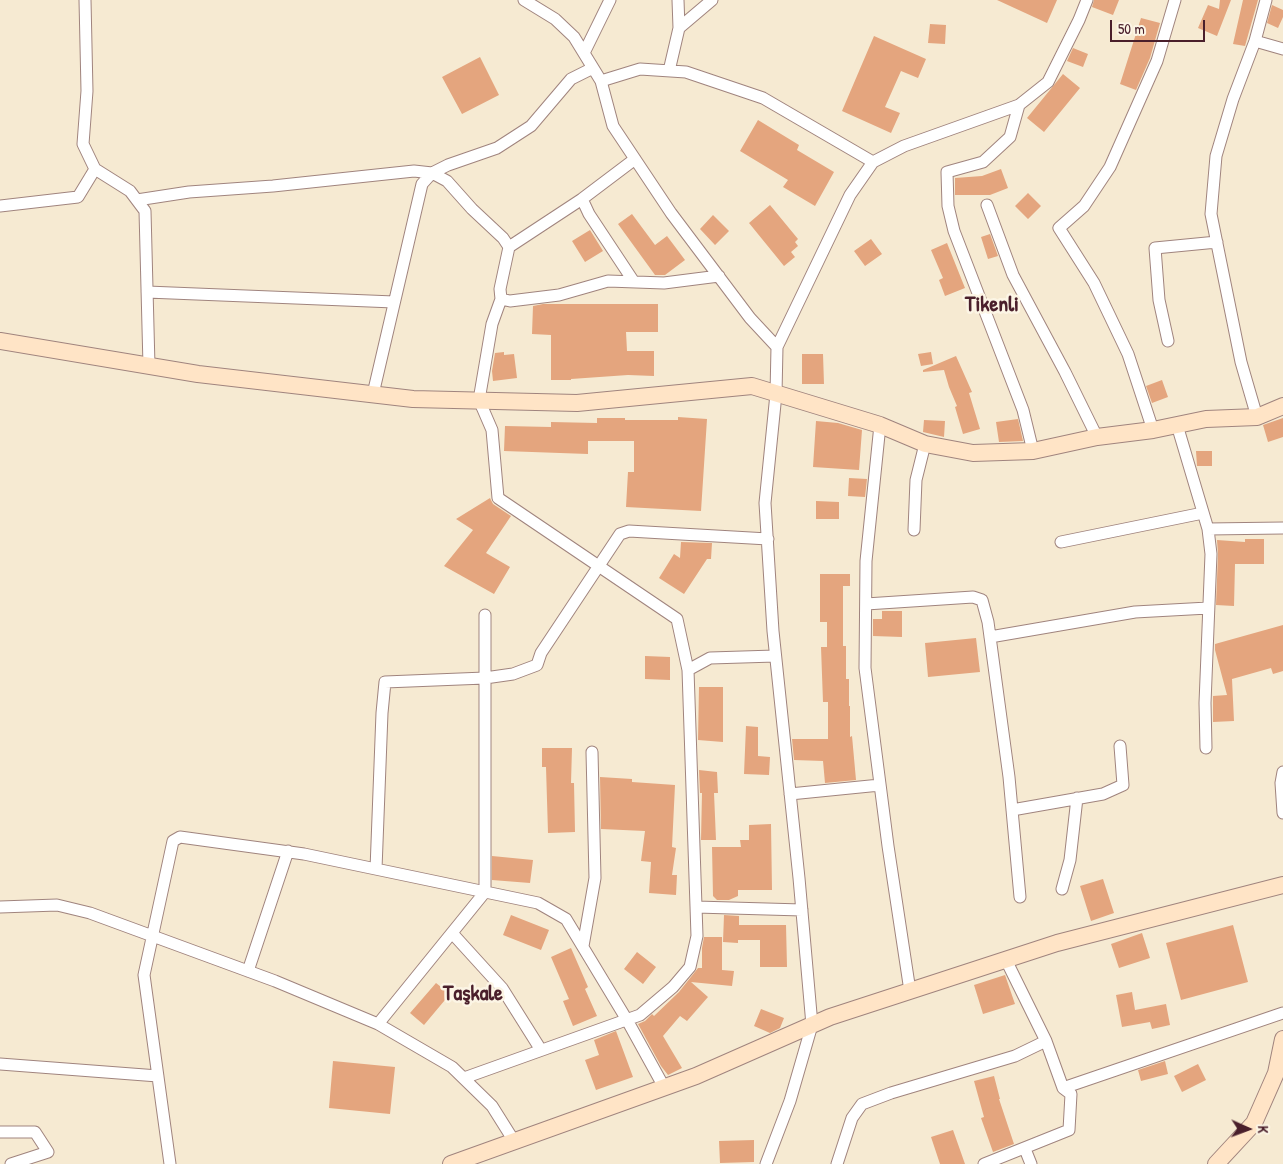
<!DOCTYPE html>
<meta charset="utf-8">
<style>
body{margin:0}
#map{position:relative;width:1283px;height:1164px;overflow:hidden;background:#f6ead2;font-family:"Patrick Hand",sans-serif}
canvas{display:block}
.north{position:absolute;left:1223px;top:1104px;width:50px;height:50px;-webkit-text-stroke:4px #fcf5e5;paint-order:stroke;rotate:92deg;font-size:14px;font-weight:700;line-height:20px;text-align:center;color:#4a1f2b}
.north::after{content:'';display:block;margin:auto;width:18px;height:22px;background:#4a1f2b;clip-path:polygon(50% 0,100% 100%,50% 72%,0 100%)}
.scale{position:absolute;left:1110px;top:20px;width:95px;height:22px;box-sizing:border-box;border:2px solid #4a1f2b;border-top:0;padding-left:6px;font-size:15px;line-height:18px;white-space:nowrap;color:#4a1f2b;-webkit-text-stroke:4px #fcf5e5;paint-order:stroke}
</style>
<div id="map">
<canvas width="1283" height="1164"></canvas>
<div class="north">K</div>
<div class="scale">50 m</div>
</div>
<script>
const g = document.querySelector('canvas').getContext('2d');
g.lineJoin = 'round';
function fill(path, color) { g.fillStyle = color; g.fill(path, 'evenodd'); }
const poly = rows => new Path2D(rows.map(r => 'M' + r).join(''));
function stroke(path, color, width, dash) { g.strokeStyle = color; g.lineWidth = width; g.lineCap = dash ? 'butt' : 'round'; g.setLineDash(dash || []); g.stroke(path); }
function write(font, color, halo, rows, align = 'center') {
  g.font = font + ' "Patrick Hand",sans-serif'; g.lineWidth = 5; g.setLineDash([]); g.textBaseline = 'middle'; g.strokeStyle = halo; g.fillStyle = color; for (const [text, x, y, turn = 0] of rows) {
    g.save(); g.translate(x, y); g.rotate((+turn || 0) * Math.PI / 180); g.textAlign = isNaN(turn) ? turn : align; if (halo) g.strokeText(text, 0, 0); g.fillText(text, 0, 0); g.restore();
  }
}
fill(poly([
 [997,0,1057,0,1047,23],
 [1094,0,1119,0,1113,15,1092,7],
 [1220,0,1231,0,1217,36,1198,28,1208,5,1219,9],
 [1243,0,1258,0,1245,46,1233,44],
 [1272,5,1283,10,1283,17,1278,28,1267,23],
 [1141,18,1160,23,1150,58,1136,90,1120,84],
 [930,24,946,25,945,44,928,43],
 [874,36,926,59,918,78,901,71,885,107,900,113,891,133,842,111],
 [1073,48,1088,54,1083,67,1067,61],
 [480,57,499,95,462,114,442,77],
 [1063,74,1080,88,1044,132,1027,118],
 [758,120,799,145,797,150,834,172,815,206,783,187,788,180,740,151],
 [1001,169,1008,188,990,195,955,195,955,178,982,176],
 [1028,193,1041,206,1028,219,1015,206],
 [770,205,798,239,795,242,798,246,791,252,795,257,784,266,749,223],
 [632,214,655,245,667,236,685,260,665,275,655,275,618,224],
 [713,215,729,231,715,245,700,229],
 [590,230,603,251,585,262,572,241],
 [990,234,998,256,988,259,981,237],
 [871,239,882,254,865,266,854,251],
 [947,243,965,288,945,296,939,280,943,278,931,250],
 [543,304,658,304,658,332,626,332,627,351,654,351,654,376,628,375,571,379,571,380,551,380,551,335,532,334,533,306],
 [504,352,504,355,514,354,517,378,493,381,492,371,495,353],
 [931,352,933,364,921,366,918,354],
 [802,354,823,354,824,384,802,384],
 [956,356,972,392,969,393,980,429,963,434,955,407,957,406,949,387,944,370,923,372,923,370],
 [1162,380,1168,397,1152,403,1146,386],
 [678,417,707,419,701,511,626,507,628,472,634,472,634,441,588,441,588,454,504,451,505,426,551,427,551,422,597,423,597,418,625,418,625,420,678,420],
 [1283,418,1283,437,1268,442,1263,425],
 [1018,419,1023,441,999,442,996,422],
 [924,420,945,421,944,437,923,432],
 [816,421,838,423,862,430,859,470,813,467],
 [1196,451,1212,451,1212,466,1197,466],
 [849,478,867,479,865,497,848,496],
 [490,498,493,504,511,516,486,553,510,567,494,594,444,566,473,530,456,519],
 [816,501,839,502,839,519,816,519],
 [1245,539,1264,539,1264,564,1235,564,1234,606,1216,605,1218,554,1217,540,1245,542],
 [681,542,712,543,711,559,707,559,684,594,659,578,674,554,680,558],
 [820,574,850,574,850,586,843,586,843,646,846,646,846,679,849,679,849,706,850,706,850,737,852,736,856,780,825,783,823,761,794,760,792,739,828,739,828,702,823,702,821,647,827,647,827,622,820,622],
 [882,611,902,611,902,637,873,636,873,619,882,619],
 [1283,625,1283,671,1273,674,1271,668,1232,679,1234,721,1213,722,1213,696,1227,695,1215,650,1215,644],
 [976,638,980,672,928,677,925,643],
 [645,656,670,657,670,680,645,679],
 [699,687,723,687,723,742,698,740],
 [746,726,758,727,758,756,770,757,769,775,744,774],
 [542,748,572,748,571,783,574,783,575,832,548,833,546,767,542,767],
 [699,770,717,772,718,793,714,793,716,840,701,840,702,793,700,793],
 [600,777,632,779,632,782,675,785,672,847,676,848,672,875,677,875,676,895,649,893,651,862,641,861,645,831,601,829],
 [771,824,772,890,738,890,738,896,729,900,717,900,713,896,712,847,741,847,740,840,749,840,749,825],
 [492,856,533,860,530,883,492,880],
 [1103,879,1114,913,1091,921,1080,886],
 [511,915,549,930,541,950,503,935],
 [724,915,739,916,739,925,786,925,787,967,760,967,760,940,738,940,738,943,723,942],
 [1233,925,1248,982,1181,1000,1166,943],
 [1142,933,1150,958,1119,968,1111,944],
 [704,937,722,937,722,970,734,971,732,986,691,982,708,997,687,1021,680,1016,663,1036,682,1068,668,1075,661,1066,638,1024,645,1021,652,1014,654,1016,679,992,698,968,702,968,702,948],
 [571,948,588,987,585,989,597,1016,573,1026,563,1001,569,999,551,957],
 [637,952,656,967,643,984,624,969],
 [1005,975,1015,1004,983,1014,974,985],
 [436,983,450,994,424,1025,410,1013],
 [1132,992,1135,1010,1166,1004,1170,1025,1152,1029,1150,1022,1122,1027,1116,995],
 [761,1009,784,1018,780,1028,770,1033,754,1026],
 [616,1031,633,1077,596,1090,585,1060,599,1055,594,1040],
 [333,1061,395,1067,390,1114,329,1108],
 [1165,1061,1168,1074,1141,1081,1138,1070],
 [1198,1064,1206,1080,1182,1092,1174,1076],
 [994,1076,1000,1099,999,1099,1014,1144,993,1152,981,1118,984,1117,974,1081],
 [953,1130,965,1164,940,1164,931,1137],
 [754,1140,754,1162,720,1163,719,1141]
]), '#e4a57e');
const street = poly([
 [85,0,87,91,83,144,95,169,130,191,145,211,149,366],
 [524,0,555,19,574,37,601,81,613,126,671,213,750,318,777,347],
 [679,28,712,0],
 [1255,41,1283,49],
 [584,53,610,0],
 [669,71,679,28,678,0],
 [601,81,640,69,686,72,763,98,873,162],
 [1019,105,1010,137,983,162,947,172,948,206,954,231,1023,410,1033,451],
 [582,199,589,214,634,282],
 [137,200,189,192,273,186,414,171,432,173,447,181,472,209,503,238,509,247,500,289,501,299,492,324,479,400,492,430,498,498,677,619,688,670],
 [987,205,1013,275,1065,372,1097,437],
 [0,206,78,197,95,169],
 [509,247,582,199,635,159],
 [147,292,394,302],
 [501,299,510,301,559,295,608,281,664,283,719,276],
 [1168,341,1159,300,1155,248,1217,242],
 [373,394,422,184,432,173,448,165,497,148,531,126,571,79,593,68],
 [1257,417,1241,362,1211,214,1216,156,1233,99,1255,41,1266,0],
 [880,425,866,561,865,668,888,846,910,991],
 [1177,425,1208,529,1211,554,1205,703,1206,748],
 [1153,430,1128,354,1094,283,1059,228,1084,206,1110,167,1157,61,1175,0],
 [1208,529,1283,528],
 [914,530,916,480,925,444],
 [1061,542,1203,513],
 [866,604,973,597,982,600,988,622,1009,777,1020,897],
 [990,637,1135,612,1208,608],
 [1283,772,1281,783,1283,813],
 [790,794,880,785],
 [1012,810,1103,794,1123,785,1120,746],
 [376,869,382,713,385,682,485,678,513,674,537,665,541,653,620,534,629,531,768,539],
 [1062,889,1070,860,1077,798],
 [0,907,57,905,90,913,275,981,378,1024,452,1067,492,1106,514,1141],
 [696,907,802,910],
 [452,933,502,988,541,1050],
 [583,946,595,878,592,752],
 [1006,960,1046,1041,1063,1088,1283,1013],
 [248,971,288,851],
 [378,1024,485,892,485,615],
 [0,1064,158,1076],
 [464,1078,640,1015,673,987,690,967,697,936,688,670,710,658,775,656],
 [0,1132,35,1132,48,1152,11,1164],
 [1025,1149,1031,1164],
 [170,1164,144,975,173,841,180,837,304,854,538,903,566,919,627,1020,664,1087],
 [766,1164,790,1101,812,1025,799,878,773,631,765,503,776,394,777,347,850,195,873,162,904,146,1019,105,1048,82,1079,20,1087,0],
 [837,1164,852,1118,862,1104,891,1093,1015,1056,1046,1041],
 [984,1164,1069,1130,1071,1094,1063,1088]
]);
const secondary = poly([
 [0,341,198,374,413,399,577,403,752,386,880,425,925,444,973,453,1033,451,1097,437,1153,430,1206,419,1257,417,1283,406],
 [451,1164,696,1076,830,1017,1057,943,1283,885],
 [1216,1164,1254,1123,1276,1073,1283,1039]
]);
stroke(street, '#a0847e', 13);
stroke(secondary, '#a0847e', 18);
stroke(street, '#fff', 11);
stroke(secondary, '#ffe4c6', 16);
write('bold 22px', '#4a1f2b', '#fcf5e5', [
 ["Tikenli",992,305],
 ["Taşkale",473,994]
]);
</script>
